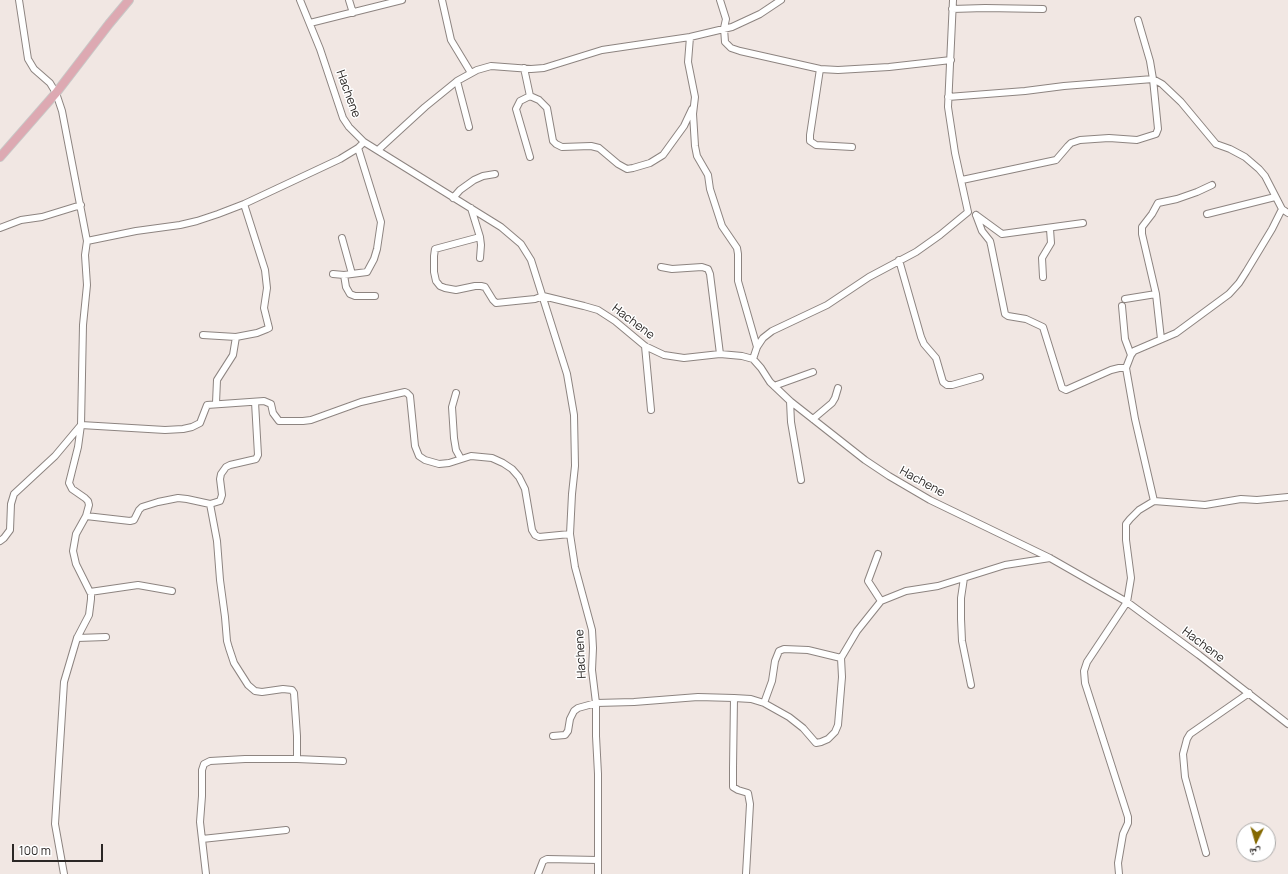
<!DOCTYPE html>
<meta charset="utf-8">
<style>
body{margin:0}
#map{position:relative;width:1288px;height:874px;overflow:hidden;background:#f1e7e3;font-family:Manrope,"Noto Naskh Arabic",sans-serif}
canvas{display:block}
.north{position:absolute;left:1236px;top:822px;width:40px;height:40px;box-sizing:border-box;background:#fff;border:1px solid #aaa9a8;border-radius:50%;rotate:185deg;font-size:11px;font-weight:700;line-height:16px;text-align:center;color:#2b2725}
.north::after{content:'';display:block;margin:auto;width:14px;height:18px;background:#846800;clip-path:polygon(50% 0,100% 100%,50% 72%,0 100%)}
.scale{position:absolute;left:12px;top:844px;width:91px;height:18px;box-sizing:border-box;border:2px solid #2b2725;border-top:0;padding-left:5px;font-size:12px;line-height:14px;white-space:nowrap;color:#2b2725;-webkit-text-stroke:3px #fff;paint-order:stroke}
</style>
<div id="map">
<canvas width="1288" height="874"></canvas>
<div class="north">ش</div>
<div class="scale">100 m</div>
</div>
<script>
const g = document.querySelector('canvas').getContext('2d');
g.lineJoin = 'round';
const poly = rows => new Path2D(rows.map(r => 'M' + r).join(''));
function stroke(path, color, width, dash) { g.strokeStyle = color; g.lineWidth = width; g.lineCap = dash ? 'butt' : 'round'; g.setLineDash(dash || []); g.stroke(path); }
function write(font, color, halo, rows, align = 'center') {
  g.font = font + ' Manrope,sans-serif'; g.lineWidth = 3; g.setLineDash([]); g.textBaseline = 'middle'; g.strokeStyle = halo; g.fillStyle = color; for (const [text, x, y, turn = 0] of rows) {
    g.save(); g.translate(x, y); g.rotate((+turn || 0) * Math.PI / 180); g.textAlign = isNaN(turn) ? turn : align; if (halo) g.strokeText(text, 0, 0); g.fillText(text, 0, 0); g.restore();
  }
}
const minor = poly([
 [19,0,28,59,34,69,50,83,56,93,62,111,87,241,85,255,87,285,83,325,81,425,78,447,69,483,72,489,85,498,88,501,89,505,86,516,76,534,73,551,76,564,91,594,91,599,89,615,77,638,64,682,55,824,64,874],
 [300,0,320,49,343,118,349,127,364,142,501,227,521,244,531,260,567,374,574,415,575,466,572,494,570,534,575,567,592,630,593,648,592,670,596,703,596,736,598,774,598,874],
 [349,0,353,13],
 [442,0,451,40,471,73],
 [720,0,726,19,724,28,725,42,731,48,740,51,820,69,838,70,889,67,951,60],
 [952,9,985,8,1043,9],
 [310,23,402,0],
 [690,37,688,62,695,97,693,114,695,146,697,156,708,175,710,189,722,226,737,248,738,254,738,281,757,347],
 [524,68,530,96,539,100,547,108,553,141,556,144,562,147,591,146,599,148,618,164,627,169,633,168,650,163,663,155,684,126,692,109],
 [820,69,810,135,810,141,816,145,852,147],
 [457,81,469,127],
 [948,97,1025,91,1064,86,1153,79,1162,84,1181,102,1216,144,1230,149,1245,157,1259,169,1265,176,1282,209,1288,213],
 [378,150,425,107,457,81,477,70,491,66,531,69,544,68,602,50,690,37,732,27,760,14,781,0],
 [530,157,516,109,520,101,530,96],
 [962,180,1056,160,1068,146,1071,143,1080,140,1109,138,1137,140,1156,134,1158,129,1153,79,1150,61,1138,20],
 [453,198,460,190,474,180,483,176,495,174],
 [471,208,480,237,481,245,480,258],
 [1207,214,1275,197],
 [976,215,982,231,990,241,991,245,1005,314,1008,316,1026,319,1043,327,1062,388,1066,390,1111,370,1119,368,1126,368],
 [976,215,1002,234,1083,223],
 [0,228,21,220,42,217,81,205],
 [480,237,435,249,434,256,434,272,436,281,440,286,445,288,456,290,475,286,481,286,485,287,493,300,496,303,535,299,543,296],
 [342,238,352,274],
 [87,241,136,231,180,225,197,221,218,214,244,204,340,159,358,148,364,142],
 [899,260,921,337,924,344,936,358,943,382,947,385,952,385,980,377],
 [661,267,672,269,702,267,708,269,710,274,720,354],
 [333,274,344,275,367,272,374,259,377,249,381,222,358,148],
 [344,275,346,287,350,294,355,296,375,296],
 [1043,277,1042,258,1051,243,1050,229],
 [543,296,584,306,598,310,615,321,645,346,664,355,684,358,720,354,742,356,753,359,761,368,770,382,790,401,865,460,889,476,930,500,1050,558,1127,602,1199,655,1288,724],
 [1125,299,1156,294],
 [1122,306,1125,339,1131,355],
 [203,335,236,337,257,333,267,329,269,328,264,308,267,288,265,270,244,204],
 [1161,339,1156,294,1142,234,1142,227,1152,214,1158,203,1177,199,1197,192,1212,185],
 [645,346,651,410],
 [753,359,757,347,763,338,772,331,827,305,869,277,916,252,940,235,968,212,955,153,948,107,953,0],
 [774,386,813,372],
 [456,393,452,407,454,438,456,450,461,459],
 [790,401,791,422,801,480],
 [216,403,217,380,233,355,236,337],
 [813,419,832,403,835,398,838,388],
 [1154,501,1205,505,1241,499,1257,500,1288,497],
 [210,504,217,541,220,580,225,617,227,641,229,648,234,663,248,685,255,691,262,692,283,689,292,690,294,693,297,736,297,759],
 [86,516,130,521,134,520,139,510,142,507,158,502,178,498,187,499,210,504,220,501,222,495,220,479,221,474,226,467,230,465,256,459,258,455,255,402],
 [0,541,4,538,10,530,11,504,14,494,55,456,81,425,165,430,183,429,192,427,200,423,207,405,264,401,271,404,273,413,279,421,303,421,311,420,361,402,405,392,407,393,410,396,415,446,419,456,425,460,439,464,449,463,471,456,492,458,503,463,512,469,519,477,525,489,532,530,535,535,539,537,570,534],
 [878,554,868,581,881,601],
 [964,578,961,598,961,619,962,641,971,685],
 [90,592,138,585,172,591],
 [77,638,106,637],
 [734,698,733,768,733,787,738,790,748,793,750,804,746,874],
 [764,703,772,681,775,661,779,651,784,649,808,650,841,658],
 [553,736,565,735,568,731,570,719,574,711,578,708,596,703,634,702,698,697,734,698,751,699,764,703,789,717,803,728,816,743,821,742,828,739,835,732,838,725,842,677,841,658,857,631,881,601,906,591,938,586,1005,565,1050,558],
 [202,839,286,830],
 [1206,853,1185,777,1183,754,1187,739,1190,734,1249,693],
 [206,874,200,822,202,796,202,770,204,764,210,761,245,759,297,759,343,761],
 [538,874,543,861,547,859,598,860],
 [1119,874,1118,863,1123,834,1128,823,1128,817,1085,683,1084,671,1087,662,1127,602,1131,578,1126,540,1126,524,1130,519,1139,510,1154,501,1135,419,1126,368,1131,355,1134,351,1176,333,1229,294,1239,283,1246,272,1272,229,1282,209]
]);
const major = poly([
 [0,157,56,93,109,24,129,0]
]);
stroke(minor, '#8d8480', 8);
stroke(major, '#c8c7c6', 10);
stroke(minor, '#fff', 6);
stroke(major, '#dda9b2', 8);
write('12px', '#2b2725', '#fff', [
 ["Hachene",348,94,70],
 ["Hachene",633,322,37],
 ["Hachene",922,482,29],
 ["Hachene",1203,645,37],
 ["Hachene",581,654,-93]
]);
</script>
